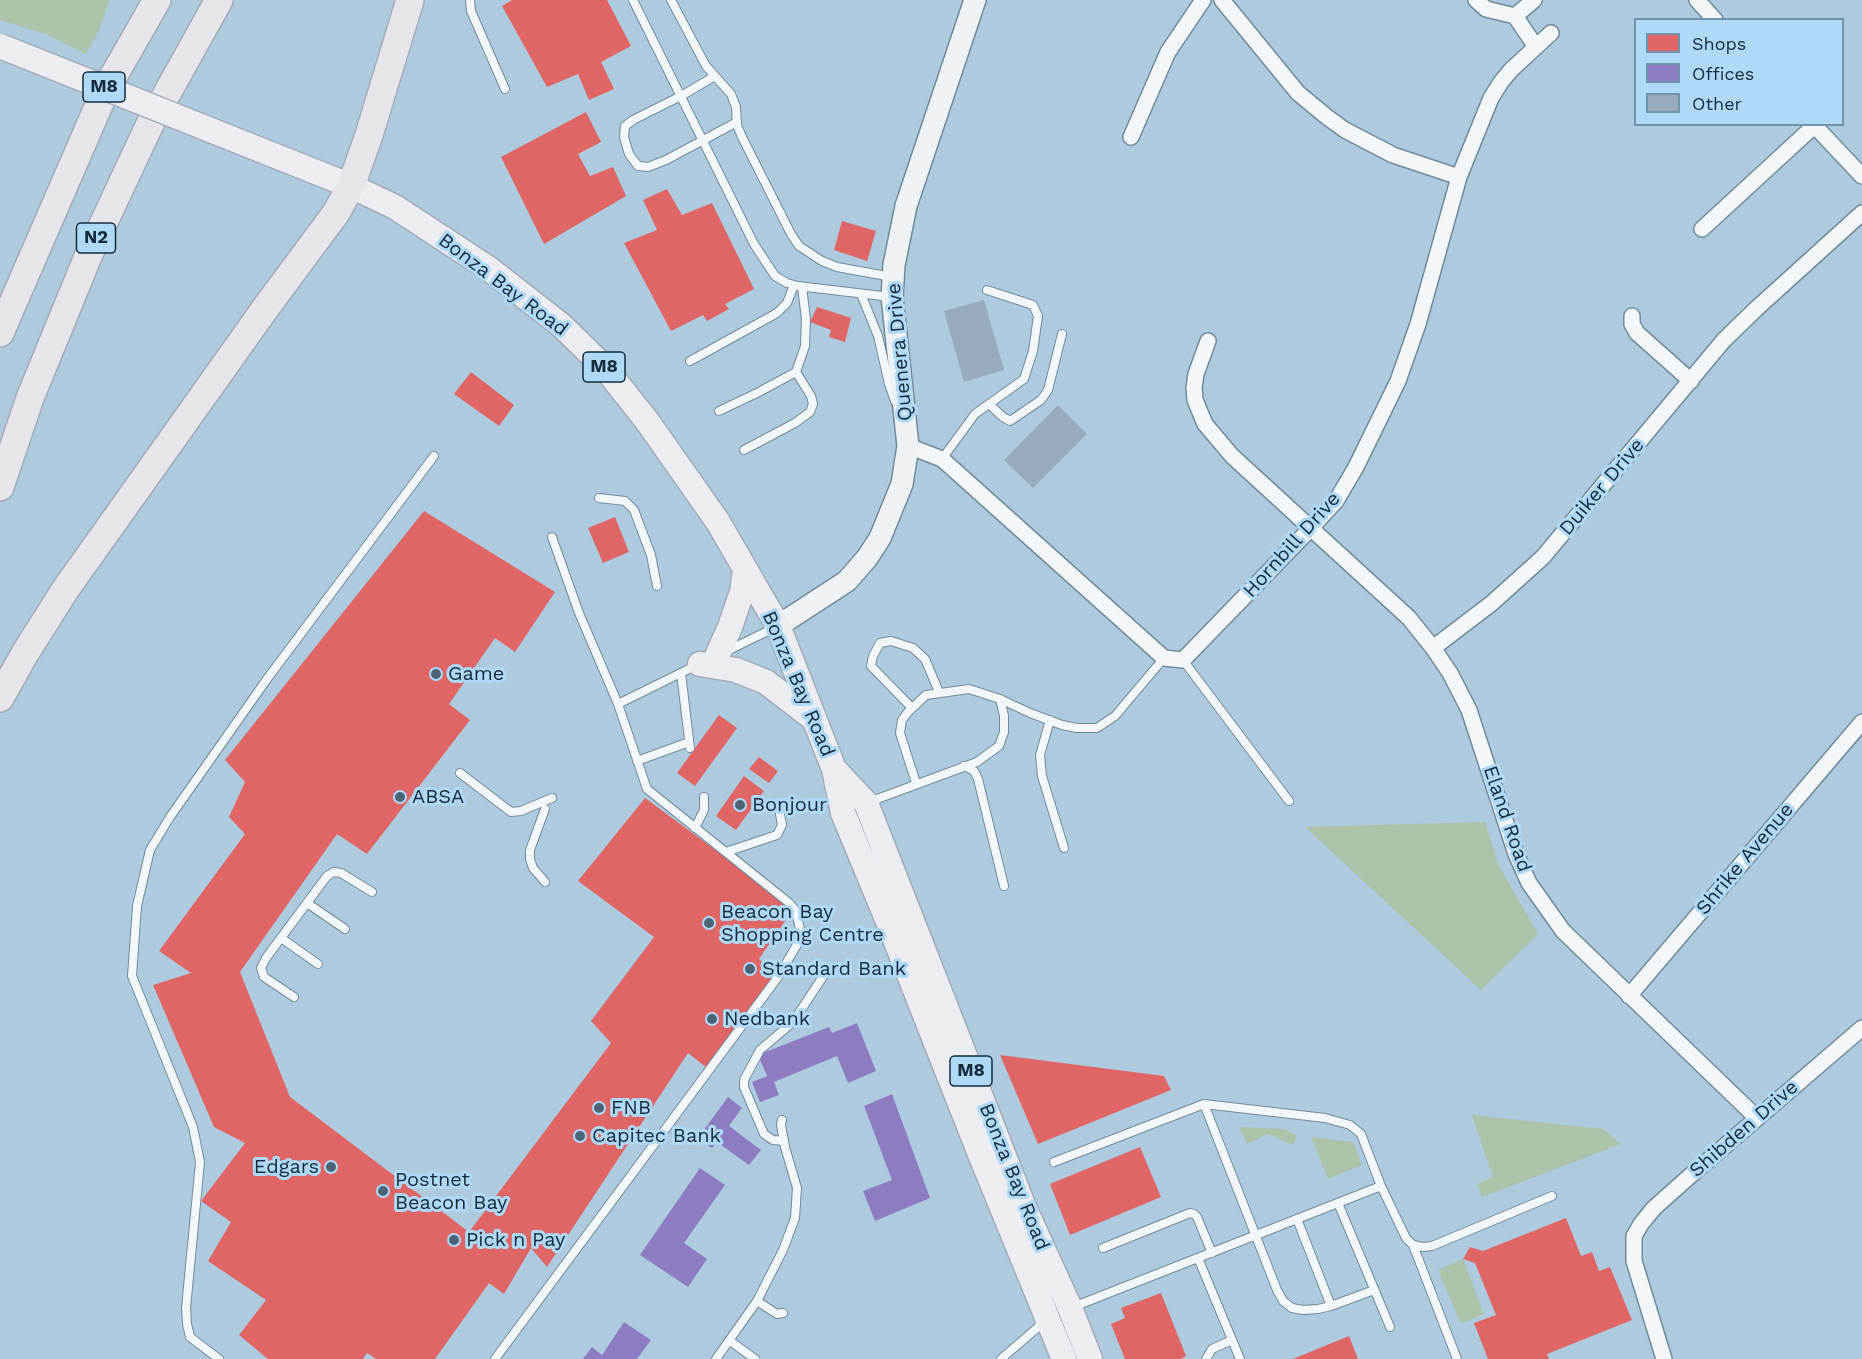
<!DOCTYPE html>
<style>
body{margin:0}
#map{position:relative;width:1862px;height:1359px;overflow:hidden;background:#adcadf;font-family:"Work Sans",sans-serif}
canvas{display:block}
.legend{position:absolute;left:1634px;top:18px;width:210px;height:108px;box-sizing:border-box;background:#aed9f8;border:2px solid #7194ac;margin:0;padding:8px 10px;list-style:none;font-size:18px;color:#162c3b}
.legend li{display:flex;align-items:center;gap:12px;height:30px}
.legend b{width:30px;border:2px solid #7194ac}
</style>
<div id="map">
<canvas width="1862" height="1359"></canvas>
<ul class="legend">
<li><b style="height:16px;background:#e06666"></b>Shops</li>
<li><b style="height:16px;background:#8e7cc3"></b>Offices</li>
<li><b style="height:16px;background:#98abbd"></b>Other</li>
</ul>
</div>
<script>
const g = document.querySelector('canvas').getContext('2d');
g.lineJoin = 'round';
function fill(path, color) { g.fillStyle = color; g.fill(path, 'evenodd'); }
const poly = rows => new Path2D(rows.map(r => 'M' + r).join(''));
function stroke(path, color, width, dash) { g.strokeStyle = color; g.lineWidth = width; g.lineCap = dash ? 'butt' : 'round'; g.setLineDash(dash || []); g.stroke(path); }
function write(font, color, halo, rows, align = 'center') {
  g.font = font + ' "Work Sans",sans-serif'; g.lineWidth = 6; g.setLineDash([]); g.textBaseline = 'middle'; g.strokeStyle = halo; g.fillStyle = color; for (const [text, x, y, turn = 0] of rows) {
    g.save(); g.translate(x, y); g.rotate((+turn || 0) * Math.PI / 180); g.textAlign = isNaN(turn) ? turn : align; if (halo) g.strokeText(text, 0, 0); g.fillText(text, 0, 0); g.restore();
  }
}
fill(poly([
 [0,0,110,0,99,30,86,54,46,34,0,20],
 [1485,822,1498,864,1538,934,1481,990,1305,827],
 [1472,1115,1603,1129,1621,1144,1482,1197,1477,1184,1493,1177],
 [1239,1127,1284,1129,1297,1135,1293,1145,1268,1134,1247,1144],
 [1311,1137,1353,1142,1362,1165,1328,1179],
 [1463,1259,1484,1314,1461,1324,1438,1270]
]), '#acc2a9');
fill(poly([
 [512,0,607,0,631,46,601,62,614,89,589,100,578,74,547,87,502,6],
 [586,112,601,142,578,154,590,176,613,167,626,196,544,244,501,157],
 [667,189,682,215,712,203,754,289,725,304,729,309,707,321,703,315,671,331,624,243,657,230,643,200],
 [842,221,876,231,867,261,834,250],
 [817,307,851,318,845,342,829,337,831,330,810,322],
 [471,372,514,405,499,426,454,394],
 [424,511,555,592,515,652,495,638,449,704,470,720,367,854,337,834,240,972,290,1097,469,1232,611,1043,591,1021,654,937,578,881,645,798,794,908,759,959,775,975,707,1068,688,1053,547,1267,531,1248,504,1294,489,1283,435,1359,376,1359,367,1353,363,1359,268,1359,239,1335,266,1300,208,1261,231,1222,201,1201,245,1143,214,1127,153,985,191,973,159,951,245,834,229,817,245,782,225,760],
 [615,517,629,552,603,563,588,528],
 [719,715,737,728,695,786,677,773],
 [759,757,778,771,769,783,749,769],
 [744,776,764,791,736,830,716,816],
 [1000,1055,1164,1076,1171,1090,1038,1144],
 [1140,1147,1161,1197,1070,1235,1050,1184],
 [1566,1218,1581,1256,1592,1252,1599,1271,1610,1267,1632,1320,1547,1354,1549,1359,1488,1359,1474,1323,1496,1315,1475,1263,1463,1259,1470,1247,1483,1251],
 [1161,1293,1186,1356,1181,1359,1125,1359,1111,1324,1125,1318,1121,1308],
 [1349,1336,1358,1359,1293,1359]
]), '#e06666');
fill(poly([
 [857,1023,876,1071,848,1083,837,1056,774,1082,779,1095,760,1102,752,1082,767,1076,758,1055,829,1027,832,1033],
 [892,1094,930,1198,875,1221,863,1191,892,1180,864,1106],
 [728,1097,742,1108,729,1126,761,1150,749,1165,717,1142,712,1148,698,1138],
 [700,1168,725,1185,684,1243,707,1259,688,1287,640,1255],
 [624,1322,651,1340,637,1359,583,1359,592,1347,602,1355]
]), '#8e7cc3');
fill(poly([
 [984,300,1004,370,964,382,944,311],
 [1058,405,1087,434,1033,488,1004,460]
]), '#98abbd');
const lane = poly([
 [470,0,471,11,505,89],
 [633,0,754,244,775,276,787,283,798,286,891,297],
 [671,0,706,66,731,94,736,107,737,125,742,137,791,234,799,246,822,261,837,267,892,277],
 [715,76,681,96,633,120,625,126,624,137,629,154,638,166,648,167,666,160,737,122],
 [861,294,878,336,889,384,895,401],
 [690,361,777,313,787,303,794,285],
 [989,404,1003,417,1010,421,1041,400,1048,390,1062,334],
 [719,411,757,393,796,372,805,346,806,319,802,287],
 [744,450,795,423,810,412,813,404,811,396,796,372],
 [942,459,975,414,1024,379,1033,351,1038,316,1033,305,987,290],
 [599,498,625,501,634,510,651,555,657,586],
 [727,651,776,627],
 [1183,660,1289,801],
 [681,673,690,748],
 [618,704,697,665],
 [912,708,871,666,873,656,880,643,891,641,913,648,925,659,939,692],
 [1050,720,1040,755,1042,776,1064,848],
 [637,761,689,742],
 [964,766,974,771,978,779,1004,886],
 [460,773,511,812,521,811,552,798],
 [916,783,900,733,902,720,908,712,926,695,969,689,1000,699,1030,713,1062,725,1077,728,1097,728,1115,716,1164,658],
 [869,802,977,762,999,746,1004,732,1004,716,1000,699],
 [545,809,530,850,530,859,533,868,545,882],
 [695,828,704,810,704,797],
 [726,852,777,835,782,825,780,814],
 [307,903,345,929],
 [281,938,318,964],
 [294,997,264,977,261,968,266,958,327,876,334,872,341,873,372,892],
 [784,1141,773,1140,764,1134,744,1087,744,1080,760,1050,793,1022,824,975],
 [1054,1162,1204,1104],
 [1338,1203,1390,1327],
 [1297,1219,1331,1306,1374,1290],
 [1413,1245,1457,1359],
 [1103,1248,1190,1213,1194,1214,1197,1217,1212,1253],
 [1198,1258,1240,1359],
 [757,1301,777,1314,783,1313],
 [1331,1306,1318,1309,1303,1310,1292,1308,1283,1301,1277,1290,1204,1104,1325,1118,1350,1125,1361,1134,1381,1186],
 [1073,1307,1381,1186,1406,1238,1413,1245,1423,1247,1432,1246,1552,1196],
 [730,1341,755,1359],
 [219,1359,190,1337,187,1324,186,1308,200,1162,193,1127,132,976,137,906,150,850,170,817,267,679,434,456],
 [495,1359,778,977,798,943,800,929,796,911,788,902,647,789,618,704,579,613,552,537],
 [716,1359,757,1301,783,1250,795,1218,797,1188,785,1147,781,1125,782,1120],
 [1001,1359,1044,1322],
 [1206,1359,1212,1349,1232,1340]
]);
const street = poly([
 [1222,0,1298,93,1327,117,1345,130,1393,155,1459,177],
 [1476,0,1486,9,1515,16,1536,47],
 [1697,0,1715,20],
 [1515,16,1534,0],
 [1813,124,1862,176],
 [1131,137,1168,52,1203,0],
 [1702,229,1814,126],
 [1632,316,1632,324,1637,333,1691,381],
 [1208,341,1196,374,1194,388,1195,400,1205,424,1232,456,1409,618,1433,648,1450,673,1469,710,1516,854,1529,883,1563,931,1756,1117],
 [908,446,942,459,1164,658,1183,660,1311,528,1336,501,1356,467,1398,381,1418,324,1459,177,1491,98,1501,82,1511,70,1551,33],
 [1433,648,1492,603,1543,557,1724,340,1756,309,1862,213],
 [1629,996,1862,722],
 [1664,1359,1634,1261,1634,1236,1641,1224,1654,1208,1690,1176,1862,1028]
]);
const secondary = poly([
 [778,626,847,581,867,558,880,538,902,484,908,446,892,297,894,265,906,206,975,0]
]);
const primary = poly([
 [208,129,351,186,395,207,488,268,561,325,605,368,647,421,718,522,778,626,834,769,843,813,889,924,980,1154,1064,1359],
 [717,656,730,627,742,592,745,570],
 [700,664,736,670,766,682,814,719],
 [834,769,866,803,1024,1207,1070,1308,1090,1359]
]);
const highway = poly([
 [0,333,105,91,157,0],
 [0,487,30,398,89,254,150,124,219,0],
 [0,698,24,655,65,590,267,306,336,213,351,186,369,135,410,0]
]);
stroke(lane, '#738a99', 10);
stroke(street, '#738a99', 18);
stroke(secondary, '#738a99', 24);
stroke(primary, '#a3abb7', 27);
stroke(highway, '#a3abb7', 30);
stroke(lane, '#f3f7fa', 8);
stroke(street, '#f3f7fa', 15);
stroke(secondary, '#eff2f5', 21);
stroke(primary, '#ececf1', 24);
stroke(highway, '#e8e5ea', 27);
const primaryBridge = poly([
 [0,46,208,129]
]);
stroke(primaryBridge, '#a3abb7', 27, []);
stroke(primaryBridge, '#ececf1', 24);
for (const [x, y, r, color] of [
 [436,674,6,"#4b6374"],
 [400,797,6,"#4b6374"],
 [740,805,6,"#4b6374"],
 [709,923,6,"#4b6374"],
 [750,969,6,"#4b6374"],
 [712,1019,6,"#4b6374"],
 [599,1108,6,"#4b6374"],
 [580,1136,6,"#4b6374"],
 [331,1167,6,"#4b6374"],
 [383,1191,6,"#4b6374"],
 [454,1240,6,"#4b6374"]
]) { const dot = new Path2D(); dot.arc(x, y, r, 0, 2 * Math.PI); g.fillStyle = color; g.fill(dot); stroke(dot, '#aed9f8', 2); }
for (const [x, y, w] of [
 [104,87,42],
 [96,238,39],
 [604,367,42],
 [971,1071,42]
]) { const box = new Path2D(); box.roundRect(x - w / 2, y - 15, w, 30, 4.5); g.fillStyle = '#aed9f8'; g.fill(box); stroke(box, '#162c3b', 1.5); }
write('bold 18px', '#162c3b', null, [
 ["M8",104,87],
 ["N2",96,238],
 ["M8",604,367],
 ["M8",971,1071]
]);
write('20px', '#162c3b', '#aed9f8', [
 ["Bonza Bay Road",503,285,37],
 ["Quenera Drive",900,352,-95],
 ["Duiker Drive",1602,487,-50],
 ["Hornbill Drive",1292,545,-48],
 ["Bonza Bay Road",798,684,67],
 ["Eland Road",1507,819,71],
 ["Shrike Avenue",1745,859,-50],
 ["Shibden Drive",1744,1129,-41],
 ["Bonza Bay Road",1014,1177,68]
]);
write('20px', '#162c3b', '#aed9f8', [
 ["Game",448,674],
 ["ABSA",412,797],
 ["Bonjour",752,805],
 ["Beacon Bay",721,912],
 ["Shopping Centre",721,935],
 ["Standard Bank",762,969],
 ["Nedbank",724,1019],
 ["FNB",611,1108],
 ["Capitec Bank",592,1136],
 ["Edgars",319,1167,"right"],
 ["Postnet",395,1180],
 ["Beacon Bay",395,1203],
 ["Pick n Pay",466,1240]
], 'left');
</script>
